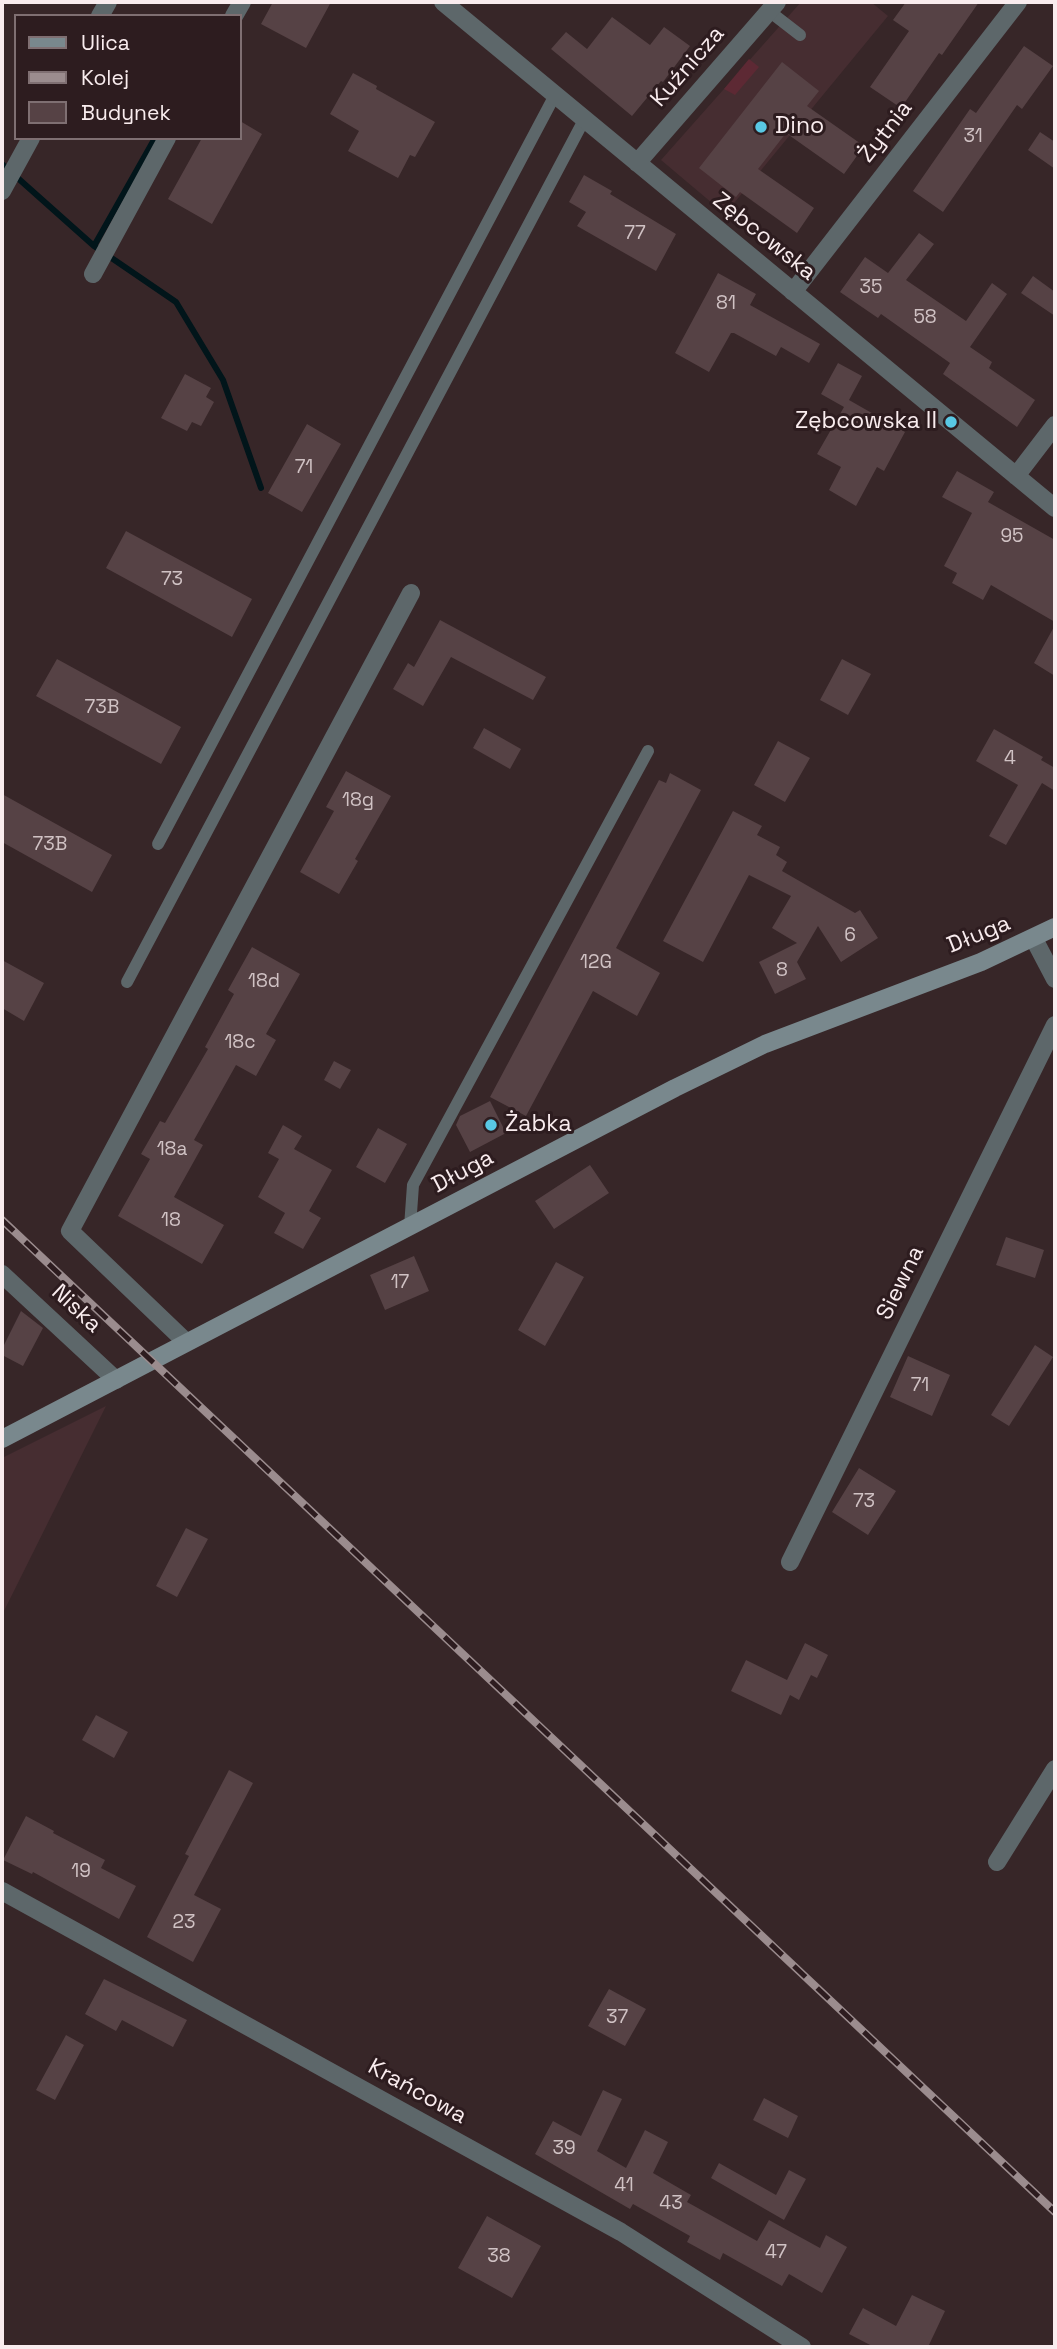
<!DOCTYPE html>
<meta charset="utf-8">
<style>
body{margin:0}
#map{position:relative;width:1057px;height:2349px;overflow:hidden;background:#372628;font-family:"Space Grotesk",sans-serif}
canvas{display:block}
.frame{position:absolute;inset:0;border:4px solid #f9ecee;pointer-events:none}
.legend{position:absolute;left:14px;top:14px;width:228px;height:126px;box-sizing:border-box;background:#2d1c1f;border:2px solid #7f6f72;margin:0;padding:9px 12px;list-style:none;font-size:21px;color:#f9ecee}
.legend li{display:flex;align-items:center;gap:14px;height:35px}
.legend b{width:35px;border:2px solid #7f6f72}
</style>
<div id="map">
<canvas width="1057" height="2349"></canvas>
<div class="frame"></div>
<ul class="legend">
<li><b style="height:9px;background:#79888d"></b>Ulica</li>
<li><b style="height:9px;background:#9b8c8e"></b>Kolej</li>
<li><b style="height:19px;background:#564245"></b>Budynek</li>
</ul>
</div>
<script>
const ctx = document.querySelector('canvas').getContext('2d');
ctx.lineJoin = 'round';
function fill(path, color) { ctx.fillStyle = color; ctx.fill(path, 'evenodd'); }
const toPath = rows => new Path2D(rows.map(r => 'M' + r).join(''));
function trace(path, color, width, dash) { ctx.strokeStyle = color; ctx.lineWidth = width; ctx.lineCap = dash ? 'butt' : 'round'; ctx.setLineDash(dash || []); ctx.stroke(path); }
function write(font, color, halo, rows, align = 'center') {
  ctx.font = font + ' "Space Grotesk",sans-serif'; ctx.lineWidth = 6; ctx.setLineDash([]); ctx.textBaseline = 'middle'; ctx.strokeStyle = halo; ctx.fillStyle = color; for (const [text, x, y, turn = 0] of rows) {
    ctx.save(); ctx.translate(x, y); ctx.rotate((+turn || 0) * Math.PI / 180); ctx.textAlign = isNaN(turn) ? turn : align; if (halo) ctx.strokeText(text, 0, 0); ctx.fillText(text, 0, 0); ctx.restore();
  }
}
fill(toPath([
 [801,2,871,2,888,16,725,214,661,160],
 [106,1406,2,1615,2,1458]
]), '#462d31');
fill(toPath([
 [749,59,759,67,735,95,724,89]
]), '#5d2934');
trace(toPath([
 [155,138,94,246,176,302,223,380,261,488],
 [2,164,94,246]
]), '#01151a', 6);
fill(toPath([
 [273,2,331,2,306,48,261,24],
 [906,2,979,2,942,55,939,53,901,108,870,87,909,31,893,20],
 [612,17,650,45,664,27,690,46,663,82,661,81,632,116,551,49,566,32,587,49],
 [1024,46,1053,66,1022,109,1017,105,943,212,913,191,970,109,976,113],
 [782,62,819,91,807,106,864,146,844,174,786,133,758,169,814,208,797,233,740,192,736,197,699,168],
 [353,73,377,86,376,89,435,122,415,157,410,155,398,178,348,151,359,131,330,114],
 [240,121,262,134,212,224,168,199,202,138,240,138],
 [1040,132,1055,142,1055,169,1028,150],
 [584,175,612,191,610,194,676,234,656,271,577,226,586,212,569,202],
 [919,233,934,244,906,280,966,321,992,283,1007,294,970,347,992,362,989,368,1035,400,1017,427,943,374,950,363,881,314,878,318,840,292,865,257,888,273],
 [718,273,756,294,750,305,820,344,809,363,781,347,776,356,734,333,731,333,709,372,675,353],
 [1033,276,1055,292,1055,316,1021,293],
 [838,363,862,376,849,400,905,432,884,471,877,467,856,506,829,490,841,467,817,454,844,407,821,394],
 [185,374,211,388,206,397,214,402,201,426,192,422,187,431,161,418],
 [307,424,341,444,302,512,268,493],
 [957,471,994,492,988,502,1055,540,1055,622,991,585,983,600,952,583,957,573,944,566,972,513,942,497],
 [126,531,252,599,232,637,106,568],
 [440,620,546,677,533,700,451,657,423,706,393,689,408,663,414,667],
 [1055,625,1055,676,1034,663],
 [57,659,181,727,161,764,36,696],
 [842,659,871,674,848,715,820,700],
 [484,728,521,749,510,769,473,748],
 [994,729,1043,757,1041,760,1055,768,1055,791,1042,783,1006,845,989,836,1018,785,976,761],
 [778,741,810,758,785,802,754,785],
 [346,771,391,796,355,859,358,861,339,894,300,872,334,811,326,807],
 [670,773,701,790,616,948,660,973,637,1016,593,991,526,1116,490,1097,659,780,666,783],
 [2,794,112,855,92,892,2,842],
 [733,811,762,826,757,835,780,847,776,855,787,862,782,871,855,913,860,910,878,938,841,962,818,926,797,962,806,979,775,994,759,962,797,943,772,928,791,896,749,875,703,962,663,941],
 [252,947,300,974,266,1034,276,1040,256,1076,236,1065,194,1140,203,1145,174,1197,224,1225,202,1264,118,1216,150,1159,141,1154,160,1121,165,1123,208,1049,205,1047,234,994,228,990],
 [2,960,44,983,24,1021,2,1008],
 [334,1061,351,1070,340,1089,324,1080],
 [490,1101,506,1133,470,1152,456,1125,460,1116],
 [283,1125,302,1136,294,1149,332,1170,309,1211,321,1218,303,1249,274,1233,285,1213,258,1197,279,1159,268,1153],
 [378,1128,407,1144,385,1183,356,1167],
 [590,1165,609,1193,554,1229,535,1201],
 [1006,1237,1044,1250,1035,1278,996,1265],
 [414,1256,429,1291,385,1310,370,1275],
 [556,1262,584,1277,545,1346,518,1330],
 [21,1311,43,1328,23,1366,2,1355,2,1349],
 [1035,1345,1053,1357,1009,1426,991,1415],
 [908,1356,950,1375,932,1416,890,1397],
 [859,1468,896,1491,868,1535,832,1512],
 [186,1528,208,1539,177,1597,156,1586],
 [805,1643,828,1655,817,1678,811,1675,799,1700,790,1695,781,1715,731,1691,746,1660,787,1680],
 [96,1715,128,1732,114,1758,82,1740],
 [229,1770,253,1783,194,1895,221,1909,193,1962,147,1937,189,1856,185,1854],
 [26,1816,54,1831,53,1833,105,1860,101,1868,136,1886,119,1919,33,1872,32,1874,3,1860],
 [104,1979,187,2020,173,2047,122,2020,116,2031,85,2014],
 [609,1989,646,2009,625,2046,588,2026],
 [66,2035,84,2045,55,2100,36,2090],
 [603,2090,622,2099,597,2151,626,2168,645,2130,668,2142,653,2173,691,2195,687,2202,757,2241,769,2220,820,2248,826,2235,847,2247,822,2293,789,2274,782,2286,723,2253,720,2260,687,2242,690,2236,633,2204,630,2209,535,2154,553,2121,581,2136],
 [764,2098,798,2116,788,2138,753,2120],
 [719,2163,776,2195,789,2170,806,2179,784,2220,711,2178],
 [487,2216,541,2246,512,2298,458,2268],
 [912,2295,945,2311,928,2347,874,2347,849,2334,863,2308,896,2326]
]), '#564245');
trace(toPath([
 [769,11,800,35],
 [158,844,555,95],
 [127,982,584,120],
 [410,1227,413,1185,648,751]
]), '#5d676a', 12);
trace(toPath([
 [443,2,1055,508],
 [100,16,108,2],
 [234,16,242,2],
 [637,163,777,2],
 [2,191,31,138],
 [93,274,167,138],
 [793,292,1018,2],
 [1016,476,1055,425],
 [1034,939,1055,979],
 [2,1274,116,1380],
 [186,1342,70,1231,411,593],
 [790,1562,1055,1025],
 [997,1862,1055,1769],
 [2,1891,621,2232,802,2347]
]), '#5d676a', 18);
trace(toPath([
 [2,1439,675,1088,765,1044,981,962,1055,927]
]), '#79888d', 18);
const rail = toPath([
 [2,1220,1055,2212]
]);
trace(rail, '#9b8c8e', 8);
trace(rail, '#2d1c1f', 5, [16]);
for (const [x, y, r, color] of [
 [761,127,7,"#59c8e4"],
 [951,422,7,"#59c8e4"],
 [491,1125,7,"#59c8e4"]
]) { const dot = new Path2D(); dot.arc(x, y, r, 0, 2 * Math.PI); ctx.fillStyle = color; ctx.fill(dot); trace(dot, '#2d1c1f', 2.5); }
write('19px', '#d0c2c4', null, [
 ["31",973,137],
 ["77",635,234],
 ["35",871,288],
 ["81",726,304],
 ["58",925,318],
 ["71",304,468],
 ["95",1012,537],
 ["73",172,580],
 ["73B",102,708],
 ["4",1010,759],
 ["18g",358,801],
 ["73B",50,845],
 ["6",850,936],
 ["12G",596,963],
 ["8",782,971],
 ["18d",264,982],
 ["18c",240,1043],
 ["18a",172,1150],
 ["18",171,1221],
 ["17",400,1283],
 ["71",920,1386],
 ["73",864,1502],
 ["19",81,1872],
 ["23",184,1923],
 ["37",617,2018],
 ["39",564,2149],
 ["41",624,2186],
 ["43",671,2204],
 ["47",776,2253],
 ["38",499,2257]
]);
write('23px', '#f9ecee', '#2d1c1f', [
 ["Kuźnicza",688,67,-49],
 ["Żytnia",886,132,-52],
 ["Zębcowska",764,237,39],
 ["Długa",979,935,-22],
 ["Długa",463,1172,-28],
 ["Siewna",901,1283,-64],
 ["Niska",76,1309,43],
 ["Krańcowa",417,2092,29]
]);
write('23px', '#f9ecee', '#2d1c1f', [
 ["Dino",775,127],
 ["Zębcowska II",937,422,"right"],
 ["Żabka",505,1125]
], 'left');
</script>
